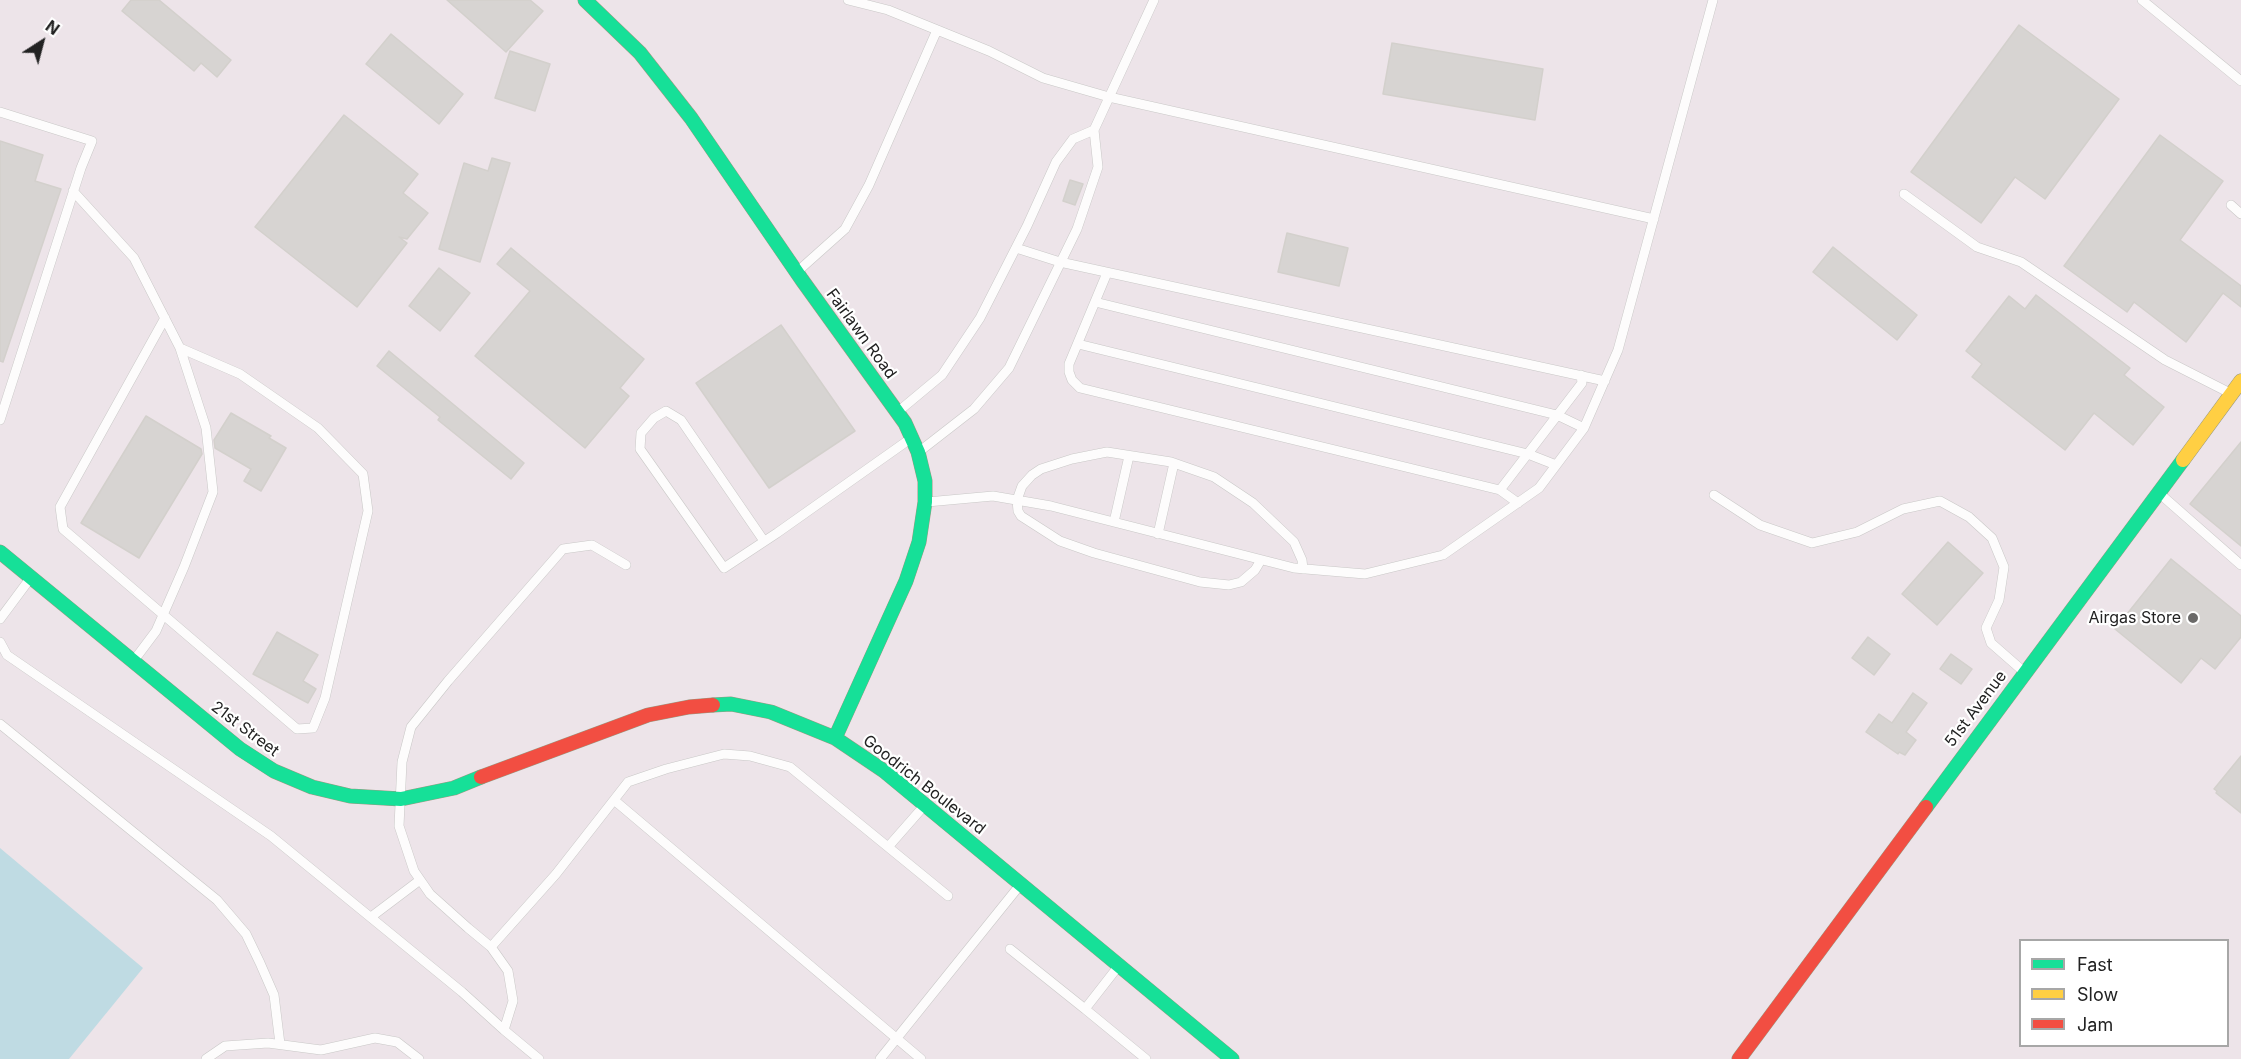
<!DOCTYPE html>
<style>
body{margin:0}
#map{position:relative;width:2241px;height:1059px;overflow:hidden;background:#f0eeeb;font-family:Inter,sans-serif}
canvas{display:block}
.legend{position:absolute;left:2019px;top:939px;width:210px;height:108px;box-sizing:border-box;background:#fff;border:2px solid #a7a7a7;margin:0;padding:8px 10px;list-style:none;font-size:18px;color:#222}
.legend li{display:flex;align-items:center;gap:12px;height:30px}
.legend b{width:30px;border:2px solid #a7a7a7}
.north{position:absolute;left:12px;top:12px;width:60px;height:60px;-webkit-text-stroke:4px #fff;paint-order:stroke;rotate:36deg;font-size:16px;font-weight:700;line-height:24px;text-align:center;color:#222}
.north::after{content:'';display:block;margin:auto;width:21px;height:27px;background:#222;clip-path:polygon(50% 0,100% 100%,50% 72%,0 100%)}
</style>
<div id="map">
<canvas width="2241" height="1059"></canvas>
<ul class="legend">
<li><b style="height:8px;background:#16e098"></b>Fast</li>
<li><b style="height:8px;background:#ffcf43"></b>Slow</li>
<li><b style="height:8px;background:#f24e42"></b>Jam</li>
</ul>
<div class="north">N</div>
</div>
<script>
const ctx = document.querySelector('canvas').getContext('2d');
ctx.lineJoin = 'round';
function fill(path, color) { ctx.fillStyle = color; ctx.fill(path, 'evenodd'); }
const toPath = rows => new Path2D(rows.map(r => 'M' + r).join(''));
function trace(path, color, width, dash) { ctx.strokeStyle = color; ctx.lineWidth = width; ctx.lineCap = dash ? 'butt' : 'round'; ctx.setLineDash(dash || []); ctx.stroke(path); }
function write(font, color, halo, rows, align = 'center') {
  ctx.font = font + ' Inter,sans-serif'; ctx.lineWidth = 4.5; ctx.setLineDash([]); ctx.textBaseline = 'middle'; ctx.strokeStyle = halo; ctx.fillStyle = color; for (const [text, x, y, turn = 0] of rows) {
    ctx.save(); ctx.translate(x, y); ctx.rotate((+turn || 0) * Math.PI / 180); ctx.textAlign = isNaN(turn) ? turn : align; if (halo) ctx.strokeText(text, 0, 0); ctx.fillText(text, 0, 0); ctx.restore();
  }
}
fill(toPath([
 [0,0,2241,0,2241,1059,0,1059],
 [2020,940,2228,940,2228,1046,2020,1046]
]), '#ede4e9');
fill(toPath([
 [0,848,143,968,69,1059,0,1059]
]), '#bfdbe3');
const building = toPath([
 [131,0,159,0,231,60,217,77,201,63,194,71,122,11,131,0],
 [447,0,530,0,543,11,506,52,447,0],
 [2019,25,2119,99,2045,199,2015,177,1981,223,1911,172,2019,25],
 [391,34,463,94,439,124,366,64,391,34],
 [1392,43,1543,69,1535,120,1383,94,1392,43],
 [510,51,550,64,535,111,495,98,510,51],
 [344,115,418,174,403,193,428,213,407,239,399,237,407,243,357,307,255,227,344,115],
 [2160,135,2223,181,2180,240,2241,286,2241,307,2223,293,2186,342,2134,302,2127,312,2064,266,2160,135],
 [0,141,43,155,35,181,61,189,3,362,0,361,0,141],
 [492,158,510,163,480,262,439,249,464,163,488,171,492,158],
 [1070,180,1083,184,1075,205,1063,201,1070,180],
 [1287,233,1348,248,1339,286,1278,272,1287,233],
 [1833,247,1917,315,1897,340,1813,272,1833,247],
 [511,248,644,359,620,388,629,396,585,448,475,356,530,291,497,264,511,248],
 [439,268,470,293,440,331,409,306,439,268],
 [2036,295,2130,368,2124,375,2164,407,2133,445,2094,413,2065,450,1972,377,1982,364,1966,351,2009,296,2025,309,2036,295],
 [781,325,855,431,769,488,696,383,781,325],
 [389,351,524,463,511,479,438,420,440,417,377,366,389,351],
 [231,413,271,436,269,438,286,448,261,491,244,481,251,469,215,448,214,440,231,413],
 [146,416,201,449,202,454,139,558,81,523,146,416],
 [2241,442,2241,546,2190,504,2241,442],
 [1948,542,1983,573,1937,625,1902,594,1948,542],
 [2171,559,2241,616,2241,637,2215,669,2201,658,2181,683,2115,629,2171,559],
 [277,632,318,655,303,681,316,689,308,703,253,674,277,632],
 [1868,637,1890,654,1874,675,1852,658,1868,637],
 [1951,654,1972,669,1961,684,1940,669,1951,654],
 [1913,693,1927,703,1906,732,1916,740,1905,755,1899,752,1898,754,1866,732,1879,714,1892,723,1913,693],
 [2241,756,2241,813,2216,793,2217,791,2214,789,2241,756]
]);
fill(building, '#d7d4d2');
trace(building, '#d3d0cc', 1.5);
const lane = toPath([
 [848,0,888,10,989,51,1043,78,1109,97,1654,219],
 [2142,0,2241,81],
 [0,112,92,141,81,168,0,420],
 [1094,130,1154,0],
 [73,191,134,258,180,348,206,428,213,492,184,567,156,631,135,659],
 [1904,194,1977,247,2021,262,2165,360,2228,392],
 [2231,205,2241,214],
 [1016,248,1060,262,1605,381],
 [798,271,845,229,869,185,937,30],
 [1107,273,1069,364,1069,372,1072,380,1080,388,1500,490,1582,383,1581,375],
 [1095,302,1557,415,1584,428],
 [165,318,60,507,63,529,297,729,313,728,325,698,368,511,363,474,318,428,240,374,180,348],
 [1078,344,1528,454,1556,465],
 [900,410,942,375,980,318,1027,226,1056,162,1073,139,1094,130,1098,167,1077,229,1009,368,974,409,920,451],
 [1500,490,1518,503],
 [2159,493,2241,565],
 [1714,495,1760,525,1812,543,1857,532,1903,509,1940,501,1969,517,1992,538,2004,567,1999,600,1986,628,1991,643,2023,671],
 [927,502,993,496,1051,506,1294,568,1365,574,1443,555,1539,488,1584,428,1618,350,1713,0],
 [1114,522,1129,456],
 [1158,534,1174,463],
 [764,541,681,420,666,411,654,418,641,433,640,449,724,568,777,533,910,439],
 [1261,560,1255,570,1241,582,1229,585,1200,582,1094,553,1060,541,1021,516,1018,511,1017,500,1022,486,1032,475,1041,469,1072,459,1107,452,1171,462,1214,477,1253,503,1294,542,1302,560,1303,569],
 [626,565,592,545,563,549,448,681,411,727,402,762,399,826,414,871,430,894,468,928,491,947,556,874,628,782,666,769,724,754,750,756,790,767,888,847,924,806],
 [0,619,29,580],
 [0,642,7,655,271,836,462,992,504,1030],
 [0,724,217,900,246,934,260,963,274,995,280,1044],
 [614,800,921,1059],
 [888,847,948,896],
 [371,917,420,880],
 [491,947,508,971,513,1001,504,1030,539,1059],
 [1010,949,1085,1009,1117,968],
 [1085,1009,1146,1059],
 [206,1059,225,1046,268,1043,321,1050,375,1038,397,1042,419,1059],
 [880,1059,1020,885]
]);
const fast = toPath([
 [585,0,640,53,691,118,802,280,905,423,918,452,925,481,925,502,919,542,906,581,835,738],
 [0,552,240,749,274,771,312,787,350,796,401,799,454,788,481,777],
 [713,705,731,704,771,712,835,738,884,771,1232,1059],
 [1926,807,2183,460]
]);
const slow = toPath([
 [2183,460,2241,381]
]);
const jam = toPath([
 [481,777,648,715,689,707,713,705],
 [1739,1059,1926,807]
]);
trace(lane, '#c9c8c7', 10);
trace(fast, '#999a82', 15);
trace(slow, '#999a82', 15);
trace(jam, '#999a82', 15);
trace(lane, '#fdfcfc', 9);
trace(fast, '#16e098', 14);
trace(slow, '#ffcf43', 14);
trace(jam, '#f24e42', 14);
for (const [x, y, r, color] of [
 [2193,618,6,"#6a6968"]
]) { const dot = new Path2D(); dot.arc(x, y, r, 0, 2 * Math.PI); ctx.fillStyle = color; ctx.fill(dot); trace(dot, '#fff', 2); }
write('16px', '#222', '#fff', [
 ["Fairlawn Road",861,334,54],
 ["51st Avenue",1976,709,-53],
 ["21st Street",245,729,37],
 ["Goodrich Boulevard",924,785,38]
]);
write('16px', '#222', '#fff', [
 ["Airgas Store",2181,618]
], 'right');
</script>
